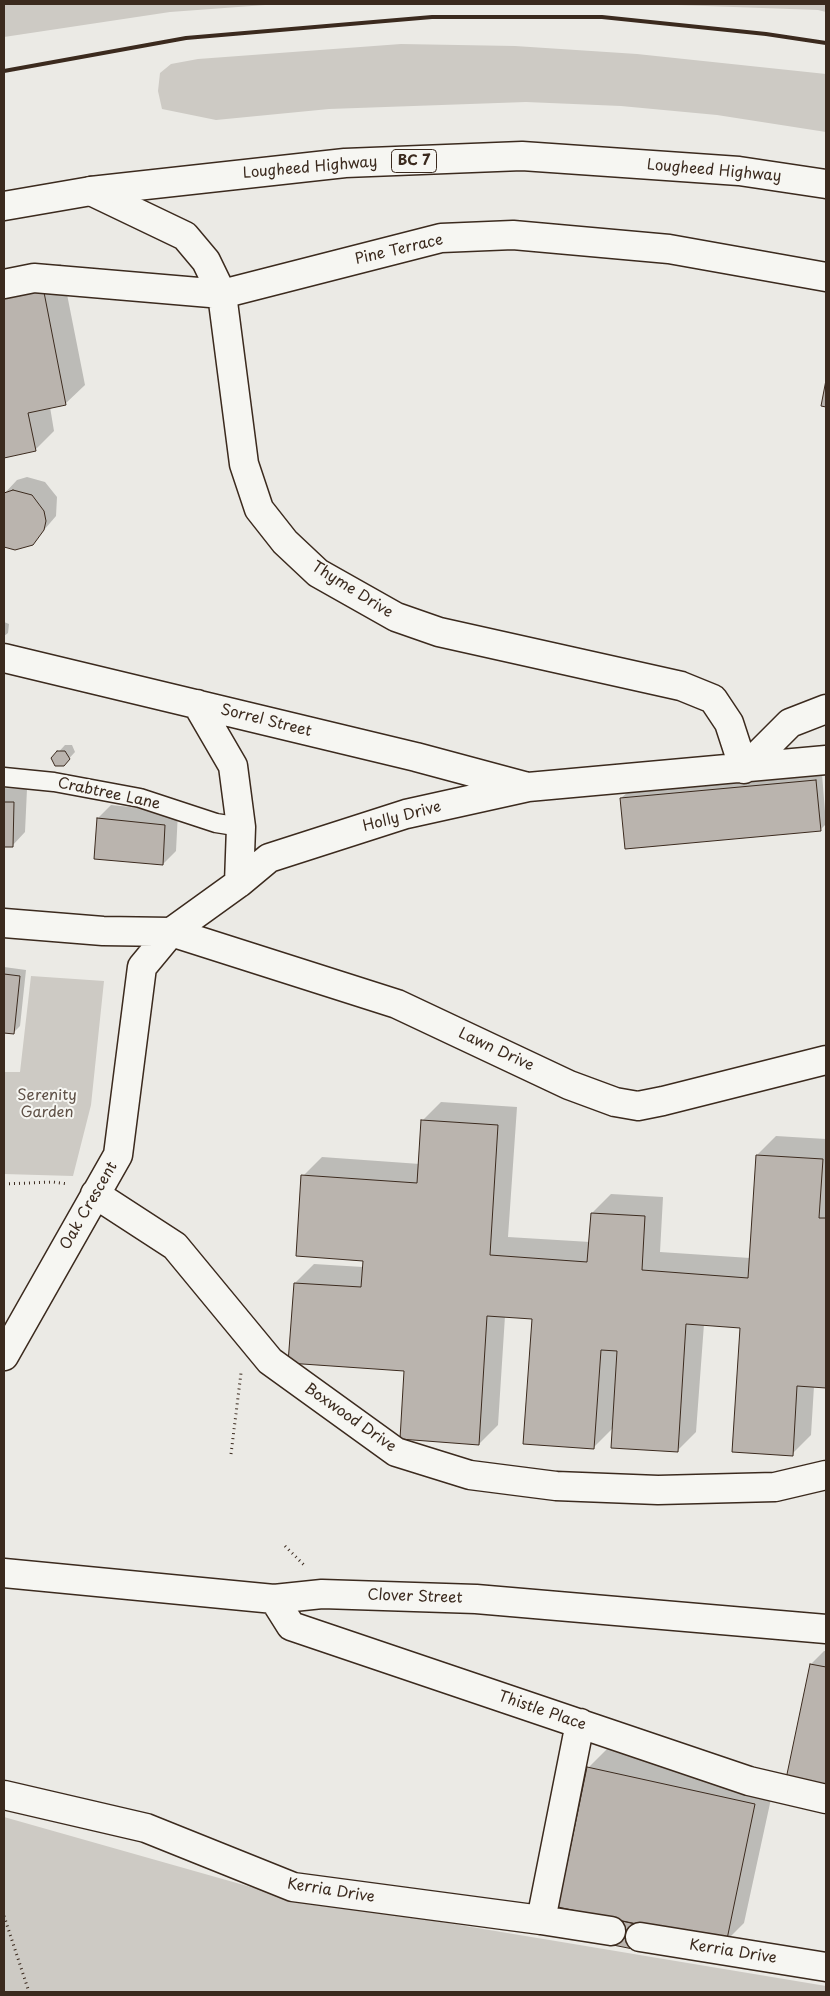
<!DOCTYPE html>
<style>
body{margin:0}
#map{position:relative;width:830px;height:1996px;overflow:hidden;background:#ebeae5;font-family:"Playpen Sans",sans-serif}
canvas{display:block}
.frame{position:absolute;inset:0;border:5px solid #3b2a1e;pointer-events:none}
</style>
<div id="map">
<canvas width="830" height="1996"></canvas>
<div class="frame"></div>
</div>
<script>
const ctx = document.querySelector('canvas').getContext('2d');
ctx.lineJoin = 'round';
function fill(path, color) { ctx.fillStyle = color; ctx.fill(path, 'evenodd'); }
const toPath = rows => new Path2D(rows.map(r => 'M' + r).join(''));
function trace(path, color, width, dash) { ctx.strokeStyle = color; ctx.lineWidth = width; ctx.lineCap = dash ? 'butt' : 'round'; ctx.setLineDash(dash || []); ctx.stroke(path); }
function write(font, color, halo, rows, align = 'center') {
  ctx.font = font + ' "Playpen Sans",sans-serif'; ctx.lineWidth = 4; ctx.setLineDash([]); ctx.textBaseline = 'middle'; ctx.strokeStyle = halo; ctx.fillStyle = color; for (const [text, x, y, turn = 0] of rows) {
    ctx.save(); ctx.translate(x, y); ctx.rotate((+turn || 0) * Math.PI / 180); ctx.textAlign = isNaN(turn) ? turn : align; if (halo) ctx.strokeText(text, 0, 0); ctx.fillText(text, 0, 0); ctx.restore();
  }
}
fill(toPath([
 [4,4,279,4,170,12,4,37],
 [649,4,826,4,826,12,818,10],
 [401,44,515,46,637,54,826,74,826,132,717,115,621,106,526,102,329,109,216,120,162,109,158,91,160,73,171,64,198,59],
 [31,976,104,981,91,1105,73,1176,4,1174,4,1072,20,1072],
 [4,1817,279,1895,826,1986,826,1992,4,1992]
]), '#cdcac4');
fill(toPath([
 [61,264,85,385,65,404,50,407,54,431,35,450,4,456,4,275],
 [27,477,45,482,57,497,56,516,32,544,6,547,4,494,17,480],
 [4,622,9,624,8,633,4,636],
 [65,745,72,745,75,752,63,765,53,758],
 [822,774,826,824,820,830,621,798,628,792],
 [4,788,27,789,25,832,12,846,4,845],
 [111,805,178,812,176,851,163,864,98,818],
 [4,967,26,970,20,1026,13,1033,4,1032],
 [441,1102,517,1107,508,1237,590,1242,592,1213,611,1194,663,1197,660,1252,750,1258,757,1155,776,1136,826,1139,826,1387,814,1386,811,1435,792,1454,742,1326,704,1324,696,1432,677,1451,613,1428,593,1448,533,1318,505,1316,498,1425,479,1444,405,1370,295,1283,314,1264,363,1267,364,1260,303,1176,322,1157,420,1164,422,1121],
 [824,1651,826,1651,826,1787,787,1779,811,1664],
 [607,1749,774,1785,744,1923,725,1942,588,1768]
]), '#0003');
const building = toPath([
 [42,282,66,405,28,413,36,451,4,458,4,290,42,282],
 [826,380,826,407,821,406,826,380],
 [13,490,32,495,44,511,46,521,44,530,33,545,15,550,4,547,4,493,13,490],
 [57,751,65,751,70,759,64,766,55,766,51,758,57,751],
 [816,780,821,831,625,849,620,798,816,780],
 [4,802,14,802,13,847,4,847,4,802],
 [97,818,165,825,163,865,94,859,97,818],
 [4,974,20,976,14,1034,4,1033,4,974],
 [421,1120,498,1125,490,1255,587,1262,591,1213,645,1216,642,1270,748,1278,756,1155,823,1159,819,1218,826,1218,826,1388,797,1386,793,1456,732,1452,740,1328,686,1324,678,1452,611,1448,617,1351,601,1350,594,1449,523,1444,532,1319,487,1316,479,1445,400,1439,404,1371,288,1363,294,1283,361,1287,363,1261,296,1256,301,1175,417,1183,421,1120],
 [810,1664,826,1667,826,1788,786,1779,810,1664],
 [587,1767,755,1804,726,1944,558,1907,587,1767],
 [613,1919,642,1925,638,1950,608,1944,613,1919]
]);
fill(building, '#bab4ae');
trace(building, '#3b2a1e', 1);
const lane = toPath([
 [4,777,54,782,140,798,216,823,241,827]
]);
const street = toPath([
 [91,191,185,236,206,261,222,294,244,464,259,509,285,542,318,573,396,617,439,632,681,686,713,699,729,723,744,769,790,723,826,709],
 [4,284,34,278,222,294,441,238,513,235,669,249,826,277],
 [4,658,416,757,524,786],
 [197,704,233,766,241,827,239,883],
 [4,923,103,931,171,932,239,883,269,858,406,814,528,787,826,760],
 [95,1194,175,1246,270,1361,396,1452,470,1475,556,1486,658,1490,775,1487,826,1475],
 [4,1356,118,1155,142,967,171,932,397,1004,569,1085,615,1102,638,1106,663,1101,826,1060],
 [4,1573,274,1599,322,1594,476,1599,826,1629],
 [274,1599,291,1626,749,1781,826,1799],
 [4,1795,146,1828,293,1887,541,1920,611,1931],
 [541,1920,580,1723],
 [640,1937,826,1967]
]);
const primary = toPath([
 [4,206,91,191,345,163,522,156,739,171,826,184]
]);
trace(lane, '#3b2a1e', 21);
trace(street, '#3b2a1e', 31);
trace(primary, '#3b2a1e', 31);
trace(toPath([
 [4,1184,53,1182,68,1184],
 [231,1454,241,1373],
 [285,1546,305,1566],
 [4,1916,29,1992]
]), '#3b2a1e', 3, [1, 4]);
trace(lane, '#f6f6f2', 18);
trace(street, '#f6f6f2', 28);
trace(primary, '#f6f6f2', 28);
trace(toPath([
 [4,71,186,38,432,17,602,17,766,34,826,43]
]), '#3b2a1e', 4);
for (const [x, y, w] of [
 [414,161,45]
]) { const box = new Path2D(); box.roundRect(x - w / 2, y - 11.5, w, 23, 4); ctx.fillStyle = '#f6f6f2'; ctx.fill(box); trace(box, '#3b2a1e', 1); }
write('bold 14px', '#3b2a1e', null, [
 ["BC 7",414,161]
]);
write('15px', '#3b2a1e', '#f6f6f2', [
 ["Lougheed Highway",310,168,-5],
 ["Lougheed Highway",714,171,5],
 ["Pine Terrace",399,250,-13],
 ["Thyme Drive",352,590,32],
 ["Sorrel Street",266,721,14],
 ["Crabtree Lane",109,794,12],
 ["Holly Drive",402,817,-15],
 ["Lawn Drive",496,1050,25],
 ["Oak Crescent",89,1206,-60],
 ["Boxwood Drive",350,1418,35],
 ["Clover Street",415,1597,2],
 ["Thistle Place",542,1711,19],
 ["Kerria Drive",331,1891,9],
 ["Kerria Drive",733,1952,9]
]);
write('15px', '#605248', '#f6f6f2', [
 ["Serenity",47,1096],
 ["Garden",47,1113]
]);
</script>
